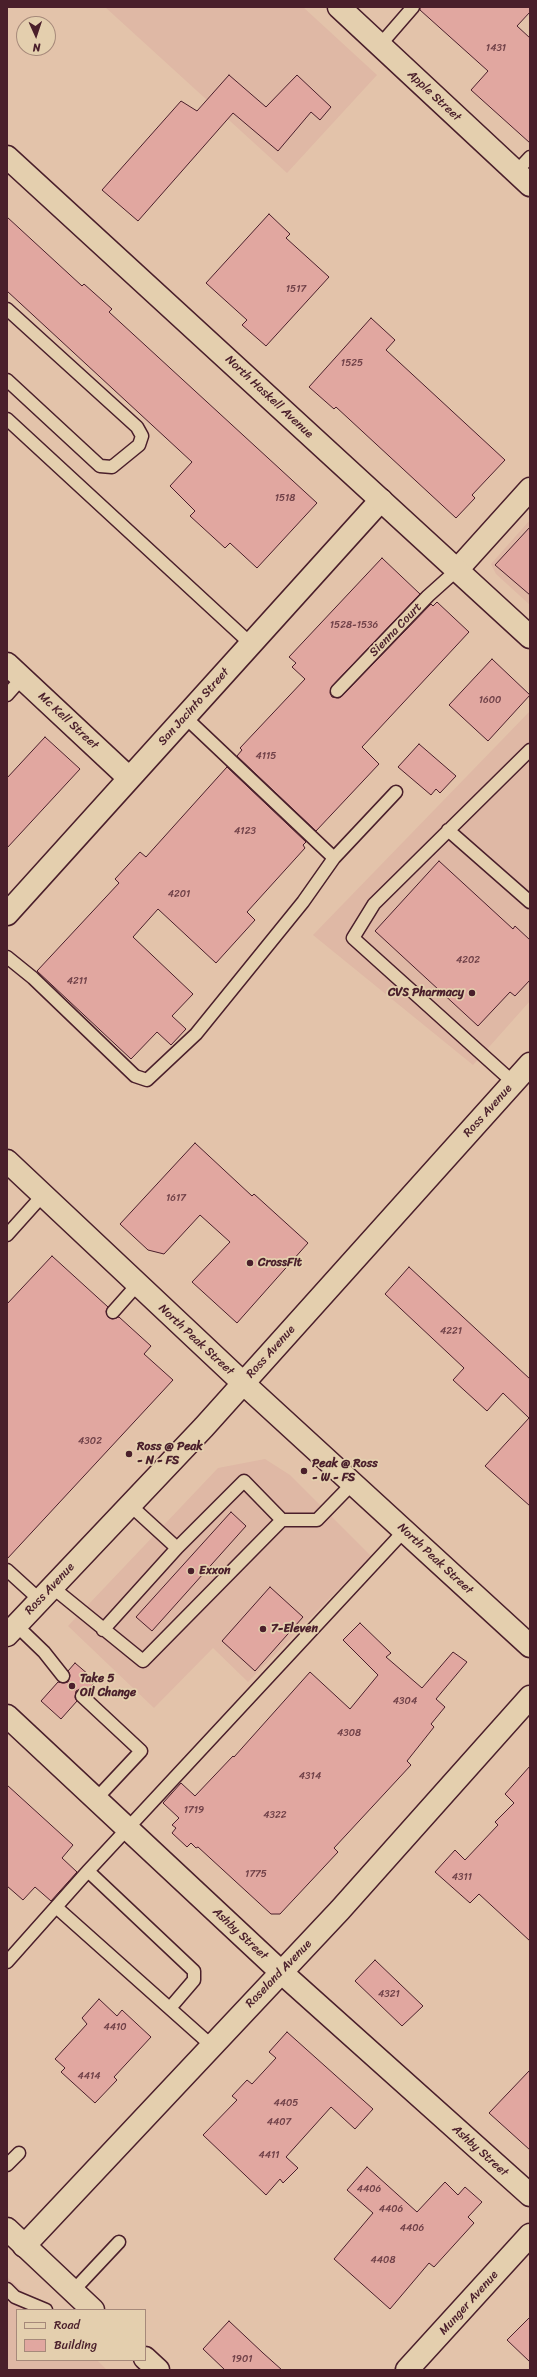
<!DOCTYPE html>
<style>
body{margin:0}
#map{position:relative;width:537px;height:2377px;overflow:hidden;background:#e3c3aa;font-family:Sriracha,sans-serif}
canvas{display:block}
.frame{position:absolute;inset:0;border:8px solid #4a1f2b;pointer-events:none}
.legend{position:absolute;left:16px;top:2309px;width:130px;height:52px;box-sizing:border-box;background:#e4cfae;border:1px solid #a6897a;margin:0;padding:5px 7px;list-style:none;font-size:12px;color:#4a1f2b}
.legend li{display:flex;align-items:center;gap:8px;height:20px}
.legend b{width:20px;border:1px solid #a6897a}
.north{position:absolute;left:16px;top:16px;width:40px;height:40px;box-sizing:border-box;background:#e4cfae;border:1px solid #a6897a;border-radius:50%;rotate:177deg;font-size:11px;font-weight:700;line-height:16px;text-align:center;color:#4a1f2b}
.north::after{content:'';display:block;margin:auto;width:14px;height:18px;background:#4a1f2b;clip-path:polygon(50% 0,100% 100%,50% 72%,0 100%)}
</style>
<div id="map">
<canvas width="537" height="2377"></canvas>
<div class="frame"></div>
<ul class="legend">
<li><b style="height:5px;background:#e4cfae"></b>Road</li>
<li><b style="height:11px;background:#e1a7a0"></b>Building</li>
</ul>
<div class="north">N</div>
</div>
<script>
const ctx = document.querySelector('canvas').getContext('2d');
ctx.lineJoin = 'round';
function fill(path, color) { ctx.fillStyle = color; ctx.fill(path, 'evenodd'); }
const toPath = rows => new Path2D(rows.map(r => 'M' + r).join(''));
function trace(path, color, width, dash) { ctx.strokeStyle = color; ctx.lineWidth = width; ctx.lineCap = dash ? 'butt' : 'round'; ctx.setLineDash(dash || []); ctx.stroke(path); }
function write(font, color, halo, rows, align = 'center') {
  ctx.font = font + ' Sriracha,sans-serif'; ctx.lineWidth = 3.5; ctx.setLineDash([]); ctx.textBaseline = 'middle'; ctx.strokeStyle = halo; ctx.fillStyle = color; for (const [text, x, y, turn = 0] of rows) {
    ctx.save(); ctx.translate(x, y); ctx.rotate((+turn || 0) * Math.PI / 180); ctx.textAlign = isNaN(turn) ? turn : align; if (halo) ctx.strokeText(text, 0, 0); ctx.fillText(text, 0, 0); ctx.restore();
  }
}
fill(toPath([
 [105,7,303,7,377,75,287,173],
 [530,520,530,605,496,574,491,564],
 [530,711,530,1001,473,1065,313,935],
 [265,1459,290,1475,371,1556,248,1682,213,1648,154,1708,68,1626,218,1468],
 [7,2277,43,2310,17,2310,17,2360,97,2360,107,2370,7,2370]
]), '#dfb8a5');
const building = toPath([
 [420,7,530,7,530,12,517,26,530,38,530,143,471,90,488,71,420,10,420,7],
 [229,75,266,107,297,75,331,107,320,120,311,112,278,151,233,113,138,221,102,190,181,101,197,111,229,75],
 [269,214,290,234,286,238,329,277,266,346,242,325,247,320,206,283,269,214],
 [7,217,82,286,84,284,112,309,109,312,317,503,257,568,230,543,225,548,190,516,195,511,170,486,192,462,7,291,7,217],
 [371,318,395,340,386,350,505,460,472,495,475,498,456,518,336,407,334,409,309,387,371,318],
 [530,527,530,595,495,565,530,527],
 [382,558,420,594,332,686,330,693,332,697,339,698,342,696,431,604,433,606,437,602,469,632,362,747,379,764,316,831,237,756,242,750,240,748,305,679,292,667,296,663,289,657,382,558],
 [492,659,530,695,488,741,449,705,492,659],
 [45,737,80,769,7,848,7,778,45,737],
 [419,744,456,776,440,793,436,789,431,795,398,767,419,744],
 [227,767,306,842,303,845,305,848,247,912,255,920,216,963,158,909,133,937,193,994,172,1016,186,1029,171,1045,157,1032,131,1059,37,971,119,883,115,879,140,852,146,857,227,767],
 [439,861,513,929,515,926,530,940,530,980,515,996,510,992,478,1026,375,931,439,861],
 [195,1143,252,1196,254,1194,308,1243,237,1323,192,1282,230,1242,200,1215,164,1254,148,1250,120,1224,195,1143],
 [52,1256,108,1307,106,1311,108,1317,112,1319,119,1317,151,1346,144,1354,173,1380,7,1559,7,1304,52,1256],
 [409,1267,530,1379,530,1506,485,1466,529,1418,503,1393,487,1411,453,1380,464,1368,385,1294,409,1267],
 [231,1512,246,1526,152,1631,136,1617,231,1512],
 [270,1587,303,1617,255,1671,222,1641,270,1587],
 [360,1623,391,1653,386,1657,422,1688,453,1652,467,1662,436,1699,445,1707,431,1724,434,1727,407,1761,411,1765,334,1848,338,1852,280,1914,271,1914,198,1847,196,1848,191,1843,187,1847,172,1833,176,1828,172,1825,179,1818,163,1803,181,1783,195,1796,233,1756,234,1757,310,1672,350,1709,378,1675,343,1640,360,1623],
 [75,1663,96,1681,87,1690,80,1689,76,1691,75,1698,77,1701,61,1719,41,1701,58,1682,64,1683,68,1682,70,1675,68,1671,75,1663],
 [530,1766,530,1941,479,1894,470,1903,435,1872,455,1850,465,1860,498,1825,495,1822,514,1803,505,1794,530,1766],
 [7,1785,73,1845,62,1858,77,1872,51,1901,35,1887,23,1900,7,1886,7,1785],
 [375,1960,423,2006,402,2026,355,1981,375,1960],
 [99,1999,117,2016,122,2010,151,2037,114,2077,117,2080,95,2103,61,2072,65,2068,55,2059,87,2024,82,2018,99,1999],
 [287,2032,373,2109,355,2129,331,2107,286,2157,298,2168,283,2183,280,2179,266,2195,203,2135,237,2100,232,2096,247,2080,252,2084,276,2058,269,2052,287,2032],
 [530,2070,530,2150,489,2113,530,2070],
 [367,2167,417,2212,445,2182,458,2195,465,2187,482,2202,468,2217,474,2223,434,2267,429,2263,390,2309,334,2259,373,2213,347,2190,367,2167],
 [530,2317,530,2362,507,2340,530,2317],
 [229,2321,263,2353,282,2370,225,2370,203,2349,229,2321]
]);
fill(building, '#e1a7a0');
trace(building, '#4a1f2b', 1);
const service = toPath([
 [380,45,413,7],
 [516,172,530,157],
 [7,309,137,427,142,436,139,445,112,467,100,466,7,380],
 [7,419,251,644],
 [337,691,428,596,457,570],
 [7,695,22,678],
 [185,717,334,858,396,792],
 [448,830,530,902],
 [7,957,33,978,135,1076,147,1080,196,1034,303,902,334,858],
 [514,1083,353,938,374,904,530,750],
 [7,1235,42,1196],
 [113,1312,137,1285],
 [130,1505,177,1548],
 [7,1570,40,1600],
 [52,1587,143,1661,282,1520,317,1520,353,1483],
 [16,1625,44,1652,63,1676],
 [103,1630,177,1548,244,1481,282,1520],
 [82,1696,141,1751,96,1799],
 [88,1871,194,1971,194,1980,170,2008],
 [56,1907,212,2046],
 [7,1962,88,1871,405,1530],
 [7,2165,19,2153],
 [7,2289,15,2297,46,2310],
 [73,2291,119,2242]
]);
const minor = toPath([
 [339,7,530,185],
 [457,570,530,489],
 [7,664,129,778],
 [7,914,381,500],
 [7,1716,281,1972,530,2195],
 [24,2246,340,1910,530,1697],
 [407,2370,530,2235]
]);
const tertiary = toPath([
 [7,2229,93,2310],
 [145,2358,158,2370]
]);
const secondary = toPath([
 [7,157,530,637],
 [7,1161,243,1383,530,1646],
 [7,1635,204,1427,530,1064]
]);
trace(service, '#4a1f2b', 15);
trace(minor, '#4a1f2b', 25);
trace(tertiary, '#4a1f2b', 25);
trace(secondary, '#4a1f2b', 25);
trace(service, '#e4cfae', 12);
trace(minor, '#e4cfae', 22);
trace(tertiary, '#e4cfae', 22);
trace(secondary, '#e4cfae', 22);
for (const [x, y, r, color] of [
 [472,993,4,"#4a1f2b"],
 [250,1263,4,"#4a1f2b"],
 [129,1454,4,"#4a1f2b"],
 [304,1471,4,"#4a1f2b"],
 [191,1571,4,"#4a1f2b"],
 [263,1629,4,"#4a1f2b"],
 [72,1686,4,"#4a1f2b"]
]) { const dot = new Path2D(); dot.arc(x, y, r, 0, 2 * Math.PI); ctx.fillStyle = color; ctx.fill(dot); trace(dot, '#e4cfae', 1.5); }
write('10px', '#704148', null, [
 ["1431",496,48],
 ["1517",296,289],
 ["1525",352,363],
 ["1518",285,498],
 ["1528-1536",354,625],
 ["1600",490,700],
 ["4115",266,756],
 ["4123",245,831],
 ["4201",179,894],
 ["4202",468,960],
 ["4211",77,981],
 ["1617",176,1198],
 ["4221",451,1331],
 ["4302",90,1441],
 ["4304",405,1701],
 ["4308",349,1733],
 ["4314",310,1776],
 ["1719",194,1810],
 ["4322",275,1815],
 ["1775",256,1874],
 ["4311",462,1877],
 ["4321",389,1994],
 ["4410",115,2027],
 ["4414",89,2076],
 ["4405",286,2103],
 ["4407",279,2122],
 ["4411",269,2155],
 ["4406",369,2189],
 ["4406",391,2209],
 ["4406",412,2228],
 ["4408",383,2260],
 ["1901",242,2359]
]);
write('12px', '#4a1f2b', '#e4cfae', [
 ["Apple Street",434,96,43],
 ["North Haskell Avenue",269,397,43],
 ["Sienna Court",396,630,-46],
 ["San Jacinto Street",194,707,-48],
 ["Mc Kell Street",68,721,43],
 ["Ross Avenue",488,1111,-48],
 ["North Peak Street",196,1340,43],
 ["Ross Avenue",271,1352,-48],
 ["North Peak Street",435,1559,43],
 ["Ross Avenue",50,1589,-47],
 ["Ashby Street",240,1934,43],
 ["Roseland Avenue",279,1974,-46],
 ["Ashby Street",480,2151,42],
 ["Munger Avenue",469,2303,-48]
]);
write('bold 12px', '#4a1f2b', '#e4cfae', [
 ["CVS Pharmacy",464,993,"right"],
 ["CrossFit",258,1263],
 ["Ross @ Peak",137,1447],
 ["- N - FS",137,1461],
 ["Peak @ Ross",312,1464],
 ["- W - FS",312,1478],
 ["Exxon",199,1571],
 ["7-Eleven",271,1629],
 ["Take 5",80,1679],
 ["Oil Change",80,1693]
], 'left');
</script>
